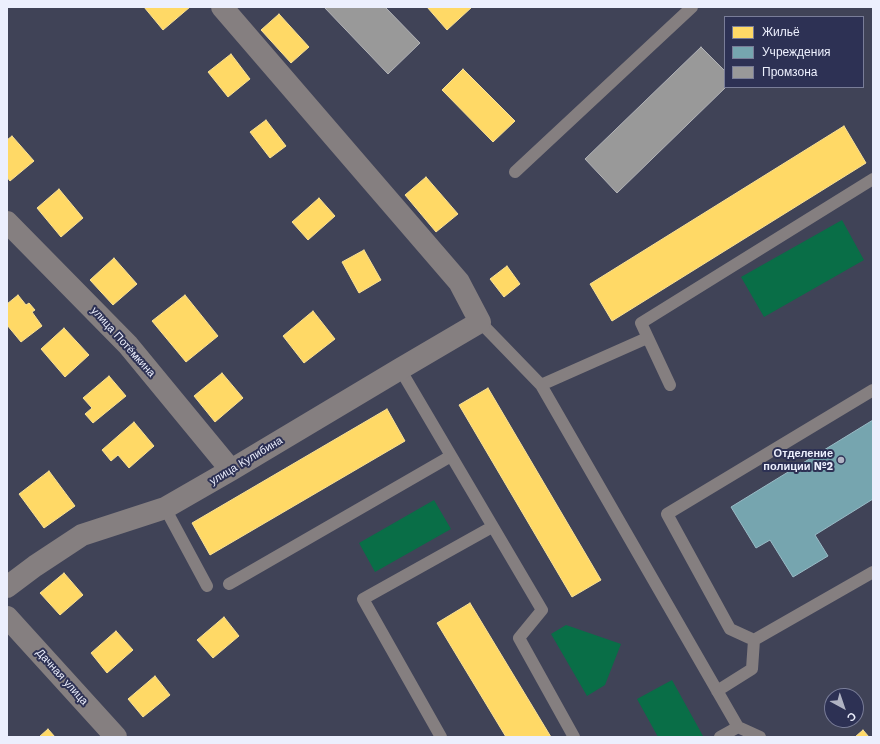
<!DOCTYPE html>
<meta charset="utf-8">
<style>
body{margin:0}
#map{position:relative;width:880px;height:744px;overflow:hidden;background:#404357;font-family:"Work Sans",sans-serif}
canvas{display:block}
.frame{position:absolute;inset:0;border:8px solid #eceffd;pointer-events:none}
.legend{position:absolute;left:724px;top:16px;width:140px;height:72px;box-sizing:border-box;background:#2d3154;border:1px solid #797d98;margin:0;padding:5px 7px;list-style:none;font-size:12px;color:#eceffd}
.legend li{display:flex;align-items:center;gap:8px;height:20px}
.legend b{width:20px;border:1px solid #797d98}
.north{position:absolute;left:824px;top:688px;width:40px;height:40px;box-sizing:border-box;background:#2d3154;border:1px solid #797d98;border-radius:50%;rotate:140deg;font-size:11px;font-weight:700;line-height:16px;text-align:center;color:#eceffd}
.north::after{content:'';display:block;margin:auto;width:14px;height:18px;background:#b0b3c3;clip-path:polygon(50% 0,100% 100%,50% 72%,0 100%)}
</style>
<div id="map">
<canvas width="880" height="744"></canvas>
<div class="frame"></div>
<ul class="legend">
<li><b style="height:11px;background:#ffd966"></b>Жильё</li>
<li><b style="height:11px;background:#76a5af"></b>Учреждения</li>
<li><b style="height:11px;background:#999"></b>Промзона</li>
</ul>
<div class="north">С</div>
</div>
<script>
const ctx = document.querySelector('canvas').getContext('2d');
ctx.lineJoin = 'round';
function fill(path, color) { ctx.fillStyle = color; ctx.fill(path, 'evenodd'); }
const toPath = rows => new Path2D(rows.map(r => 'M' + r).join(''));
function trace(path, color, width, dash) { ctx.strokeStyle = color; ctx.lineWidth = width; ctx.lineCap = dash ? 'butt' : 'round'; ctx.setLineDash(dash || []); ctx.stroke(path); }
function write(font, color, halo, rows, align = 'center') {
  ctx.font = font + ' "Work Sans",sans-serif'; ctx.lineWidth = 4; ctx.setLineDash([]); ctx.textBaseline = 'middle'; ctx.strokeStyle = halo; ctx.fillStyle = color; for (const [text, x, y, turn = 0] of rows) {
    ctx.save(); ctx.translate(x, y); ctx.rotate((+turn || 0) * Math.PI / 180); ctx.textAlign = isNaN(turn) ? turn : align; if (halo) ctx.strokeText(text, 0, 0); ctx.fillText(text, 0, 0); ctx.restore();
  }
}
fill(toPath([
 [842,220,864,260,764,317,741,277],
 [434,500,451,529,375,572,359,543],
 [566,625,621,644,605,685,587,696,551,634],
 [672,680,703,736,701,737,658,737,637,699]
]), '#096e47');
const homes = toPath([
 [144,7,190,7,163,30,144,7],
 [427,7,472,7,447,30,427,7],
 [279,14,309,47,291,63,261,30,279,14],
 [231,54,250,79,228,97,208,72,231,54],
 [463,69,515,121,493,142,442,90,463,69],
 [266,120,286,146,270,158,250,132,266,120],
 [844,126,866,163,612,321,590,284,844,126],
 [12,136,34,161,10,181,7,177,7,140,12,136],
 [426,177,458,214,436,232,405,195,426,177],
 [59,189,83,218,61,237,37,208,59,189],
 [319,198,335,216,308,240,292,222,319,198],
 [364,250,381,280,359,293,342,262,364,250],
 [114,258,137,284,113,305,90,280,114,258],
 [507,266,520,284,504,297,490,279,507,266],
 [18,295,26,305,29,303,35,310,32,312,42,326,21,342,7,325,7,304,18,295],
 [185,295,218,336,186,362,152,321,185,295],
 [313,311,335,339,304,363,283,336,313,311],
 [64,328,89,355,65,377,41,349,64,328],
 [222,373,243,398,215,422,194,396,222,373],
 [109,376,126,396,93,423,85,414,92,408,83,398,109,376],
 [488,388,601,580,572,597,459,405,488,388],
 [387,409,405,441,210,555,192,523,387,409],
 [134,422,154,446,129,468,118,455,111,461,102,450,134,422],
 [49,471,75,506,44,528,19,494,49,471],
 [64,573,83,595,60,615,40,593,64,573],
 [470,603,551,737,506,737,437,623,470,603],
 [224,617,239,636,213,658,197,640,224,617],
 [116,631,133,650,107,673,91,653,116,631],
 [155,676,170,695,143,717,128,699,155,676],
 [48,729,55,737,39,737,48,729],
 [863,730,869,737,855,737,863,730]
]);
fill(homes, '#ffd966');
trace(homes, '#f9e093', 1);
const public = toPath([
 [873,420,873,499,815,535,828,556,793,577,770,540,756,548,731,507,873,420]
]);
fill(public, '#76a5af');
trace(public, '#99bbc6', 1);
const industry = toPath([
 [324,7,385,7,420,43,388,74,324,7],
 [701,47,725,71,726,87,617,193,585,159,701,47]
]);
fill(industry, '#999');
trace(industry, '#b2b3b7', 1);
trace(toPath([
 [515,172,692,7],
 [480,322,541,385,738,727,760,737],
 [400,369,542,610,519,638,574,737],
 [541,385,647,338],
 [670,385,641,323,873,179],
 [165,508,207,586],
 [229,584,451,456],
 [754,640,730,629,667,514,873,390],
 [717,691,752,669,754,640,873,572],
 [441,737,363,599,492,527],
 [720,737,738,727]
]), '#857f80', 12);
trace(toPath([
 [7,222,128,345,231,470],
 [7,587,35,566,82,535,165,508,231,470,400,369,480,322,459,282,222,7],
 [7,617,116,737]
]), '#857f80', 22);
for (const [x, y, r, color] of [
 [841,460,4,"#b0b3c3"]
]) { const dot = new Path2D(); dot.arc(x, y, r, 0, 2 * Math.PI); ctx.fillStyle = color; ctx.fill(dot); trace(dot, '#2d3154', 1.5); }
write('11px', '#eceffd', '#2d3154', [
 ["улица Потёмкина",123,342,48],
 ["улица Кулибина",246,461,-31],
 ["Дачная улица",62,677,48]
]);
write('bold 11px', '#eceffd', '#2d3154', [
 ["Отделение",833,454],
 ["полиции №2",833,467]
], 'right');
</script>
